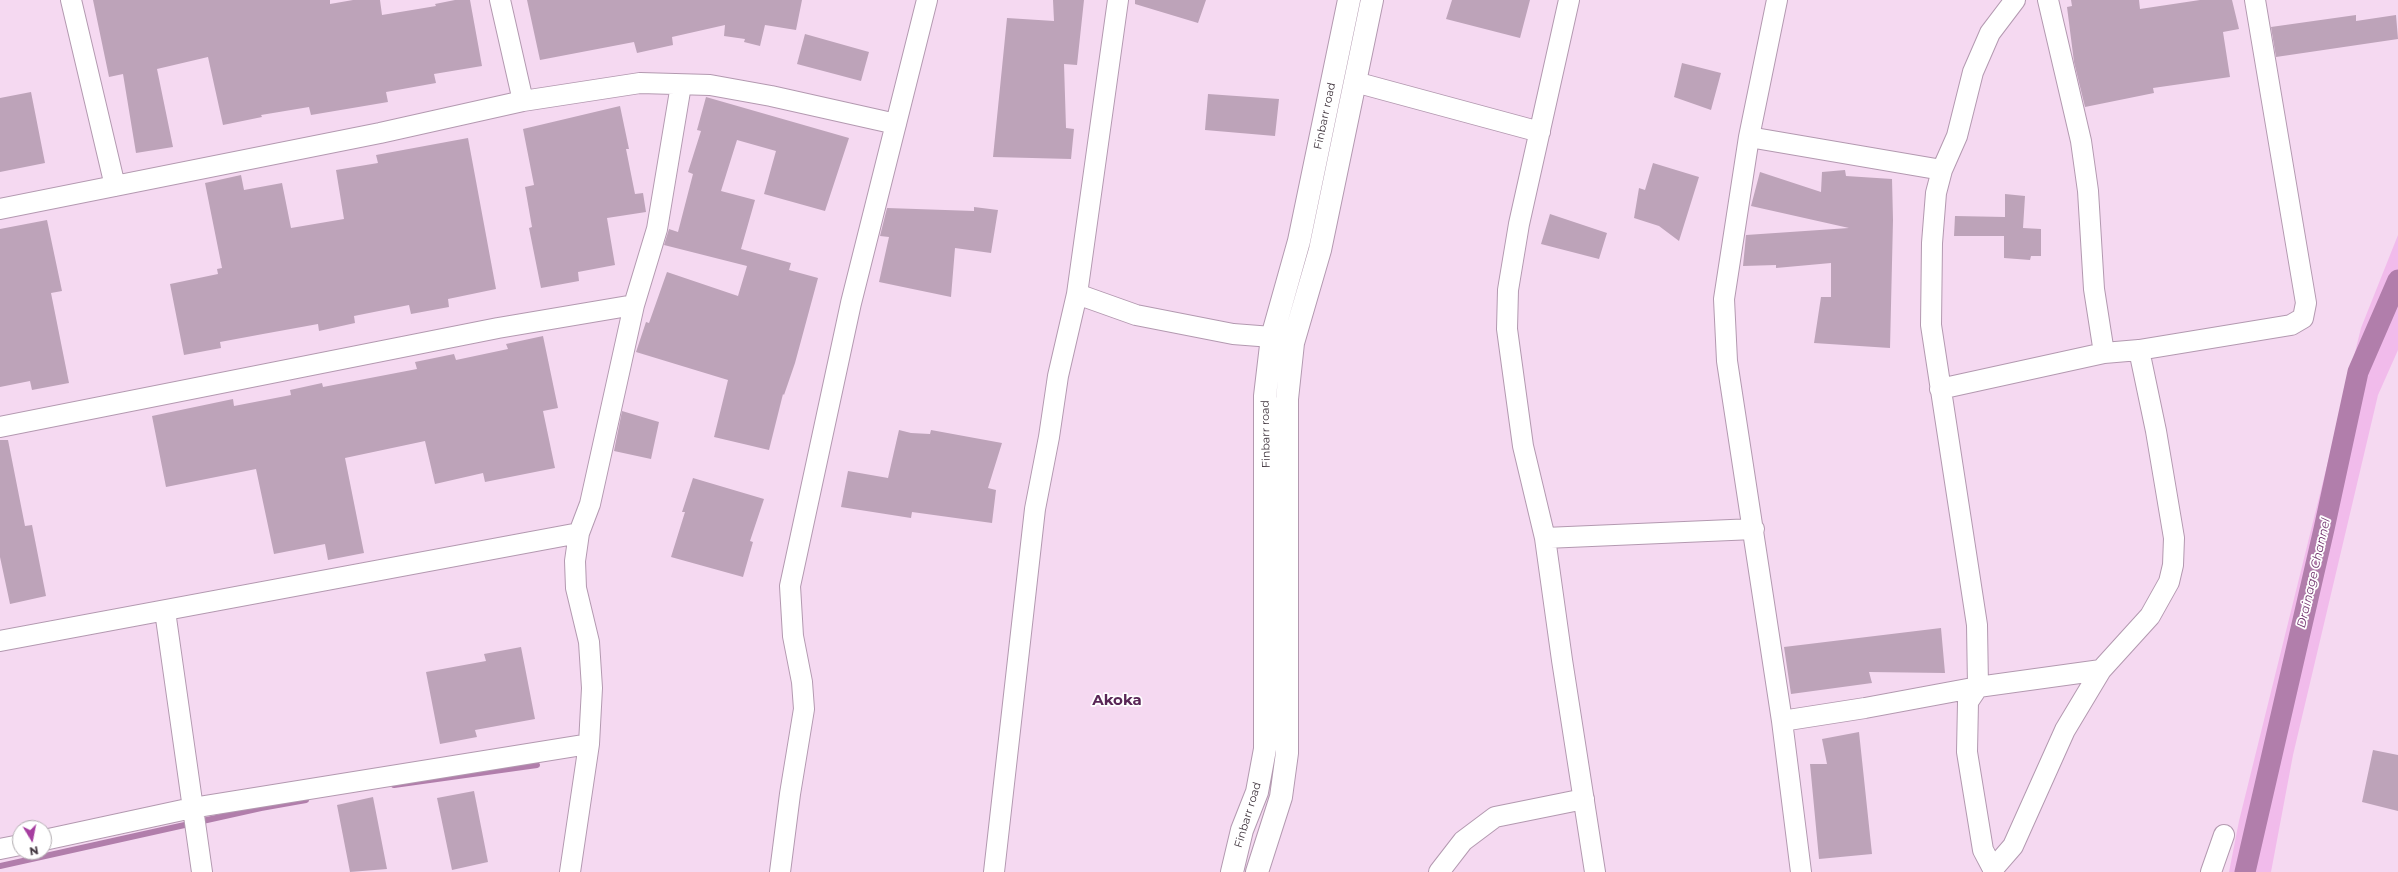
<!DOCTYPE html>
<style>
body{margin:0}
#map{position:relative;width:2398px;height:872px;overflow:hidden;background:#f5d9f1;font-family:Montserrat,sans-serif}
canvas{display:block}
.north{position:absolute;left:12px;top:820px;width:40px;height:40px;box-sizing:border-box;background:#fff;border:1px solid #b3aeb2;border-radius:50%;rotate:170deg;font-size:11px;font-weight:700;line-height:16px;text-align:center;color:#40353e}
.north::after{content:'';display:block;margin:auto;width:14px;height:18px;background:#a63ea0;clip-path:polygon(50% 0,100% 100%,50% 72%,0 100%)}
</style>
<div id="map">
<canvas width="2398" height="872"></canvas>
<div class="north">N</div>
</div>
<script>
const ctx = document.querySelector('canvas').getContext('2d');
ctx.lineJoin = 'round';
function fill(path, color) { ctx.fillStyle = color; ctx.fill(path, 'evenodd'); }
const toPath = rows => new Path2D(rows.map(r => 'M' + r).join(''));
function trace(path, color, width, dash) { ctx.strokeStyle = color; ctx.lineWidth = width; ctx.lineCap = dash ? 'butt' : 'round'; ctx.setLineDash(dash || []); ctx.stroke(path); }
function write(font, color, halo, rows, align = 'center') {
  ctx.font = font + ' Montserrat,sans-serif'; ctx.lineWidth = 3.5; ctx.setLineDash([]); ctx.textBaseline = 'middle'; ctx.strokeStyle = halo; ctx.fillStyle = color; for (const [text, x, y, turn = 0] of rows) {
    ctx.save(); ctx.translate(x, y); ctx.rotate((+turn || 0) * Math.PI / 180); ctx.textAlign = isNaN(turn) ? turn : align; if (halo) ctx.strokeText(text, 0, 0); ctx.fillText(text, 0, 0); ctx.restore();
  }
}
fill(toPath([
 [2398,235,2398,350,2378,395,2293,755,2271,872,2229,872,2239,821,2361,328]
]), '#f1bbeb');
trace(toPath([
 [394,785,537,765],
 [0,866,261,808,306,800]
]), '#b17eab', 6);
trace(toPath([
 [2245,872,2324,529,2358,372,2398,280]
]), '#b17eab', 21);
fill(toPath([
 [93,0,330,0,330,4,353,0,380,0,382,15,436,6,435,4,455,0,470,0,482,66,434,74,436,83,386,92,388,102,311,115,309,107,261,115,262,117,223,125,208,57,157,69,173,147,136,153,123,74,109,77],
 [527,0,802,0,796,30,765,25,760,46,744,42,745,39,724,36,725,25,672,37,673,45,637,53,634,42,540,60],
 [1053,0,1084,0,1077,65,1064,64,1066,128,1074,129,1071,159,993,157,1007,18,1054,21],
 [1135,0,1206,0,1198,23,1135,4],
 [1452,0,1530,0,1520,38,1446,19],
 [2071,0,2139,0,2140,9,2200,0,2232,0,2239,29,2223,32,2230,77,2153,88,2154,93,2085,107,2074,62,2067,7,2072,6],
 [2356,15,2356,21,2396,15,2398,39,2276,57,2271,27],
 [805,34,869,52,861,81,797,64],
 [1682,63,1721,73,1711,110,1674,97],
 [31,92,45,163,0,172,0,98],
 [1208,94,1279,99,1275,136,1205,130],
 [706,97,849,138,825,211,764,194,776,151,737,140,721,191,755,200,741,249,791,263,789,270,818,278,795,363,784,395,783,394,769,450,714,437,728,380,636,352,646,322,649,323,667,272,738,296,747,266,664,245,669,229,678,232,693,174,688,172,701,131,697,130],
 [620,106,629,149,626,149,635,194,643,193,646,212,607,218,615,265,578,272,579,281,541,288,529,228,532,227,525,187,534,185,523,129],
 [468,138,496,289,448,299,449,307,411,314,409,305,354,316,355,323,319,331,318,324,263,334,220,342,221,348,184,355,170,284,218,274,217,269,222,268,205,183,241,175,244,190,282,183,291,228,344,219,336,170,378,163,376,155],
 [1653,163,1699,177,1679,241,1659,226,1634,218,1639,188,1645,190],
 [1845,170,1846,176,1892,179,1893,220,1890,348,1814,343,1821,297,1831,297,1831,263,1776,268,1776,265,1743,266,1746,235,1849,228,1751,206,1760,172,1821,192,1822,172],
 [2005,194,2025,196,2023,228,2041,229,2041,256,2031,256,2030,260,2004,258,2004,236,1954,236,1955,216,2005,217],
 [974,207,998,210,991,253,955,248,951,297,879,282,889,237,880,236,887,208,974,211],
 [1550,214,1607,233,1599,259,1541,244],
 [47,220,62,291,51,293,69,383,32,390,30,381,0,387,0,229],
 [543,336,558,408,543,411,555,468,485,482,483,473,435,484,425,441,345,458,364,553,328,560,325,544,274,554,256,469,166,487,152,416,233,399,234,406,291,395,290,390,322,383,323,387,417,369,415,362,454,354,456,360,508,349,506,344],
 [622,411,659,422,651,459,614,451],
 [899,430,911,433,930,434,931,430,1002,443,988,488,996,490,992,523,912,512,911,518,841,507,848,471,888,478],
 [0,440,8,440,25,526,32,525,46,596,10,604,0,557],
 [693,478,764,499,750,541,753,542,743,577,671,557,685,512,682,512],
 [1941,628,1945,673,1869,672,1872,683,1791,694,1784,647],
 [521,647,535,719,475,730,477,737,440,744,426,672,486,661,484,654],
 [1859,732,1872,854,1819,859,1810,764,1827,764,1822,739],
 [2373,750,2398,755,2398,811,2362,802],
 [474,791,488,862,452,870,437,798],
 [373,797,387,869,350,872,337,805]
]), '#bda3b9');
const minor = toPath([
 [71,0,115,186],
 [500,0,523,101],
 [1569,0,1519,224,1508,290,1507,329,1523,446,1545,538,1562,660,1595,872],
 [1777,0,1749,137,1724,299,1727,361,1782,721,1801,872],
 [2048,0,2081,141,2088,191,2094,289,2104,353],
 [1355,82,1540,132],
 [1749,137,1942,170],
 [0,209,380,133,523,101,640,83,710,85,771,96,896,124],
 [1077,294,1136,315,1233,334,1272,337],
 [1940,389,2104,353,2139,350,2291,325,2303,318,2306,303,2255,0],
 [0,427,498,328,634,305],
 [1545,538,1754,529],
 [165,611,202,872],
 [0,641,579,533],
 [1782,721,1865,708,1978,687,2101,670],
 [44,840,192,808,589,744],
 [0,849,20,845],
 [1993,869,1983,850,1967,752,1968,702,1978,687,1977,625,1931,325,1932,243,1936,193,1942,170,1957,136,1973,72,1990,33,2015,0],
 [570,872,589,744,592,688,589,642,576,588,575,561,579,533,590,504,634,305,657,229,681,85],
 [780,872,790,794,804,709,802,682,793,636,790,586,851,303,927,0],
 [994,872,1035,509,1049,437,1058,376,1077,294,1118,0],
 [1439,872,1463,841,1495,817,1584,799],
 [1993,872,1993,869,2013,846,2065,730,2101,670,2150,616,2169,582,2173,565,2174,538,2156,431,2139,350],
 [2211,872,2224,835]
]);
const major = toPath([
 [1232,872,1242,830,1257,792,1265,749,1265,396,1272,337,1299,241,1349,0],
 [1257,872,1281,797,1287,753,1287,399,1293,343,1320,250,1372,0]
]);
trace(minor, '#b399b0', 22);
trace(major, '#b399b0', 24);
trace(minor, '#fff', 20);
trace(major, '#fff', 22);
write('11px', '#40353e', '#fff', [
 ["Finbarr road",1325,116,-78],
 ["Finbarr road",1266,434,-91],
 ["Finbarr road",1248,815,-73]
]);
write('italic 12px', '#71336d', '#fff', [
 ["Drainage Channel",2314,573,-77]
]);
write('bold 15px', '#592656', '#fff', [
 ["Akoka",1117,701]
]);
</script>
